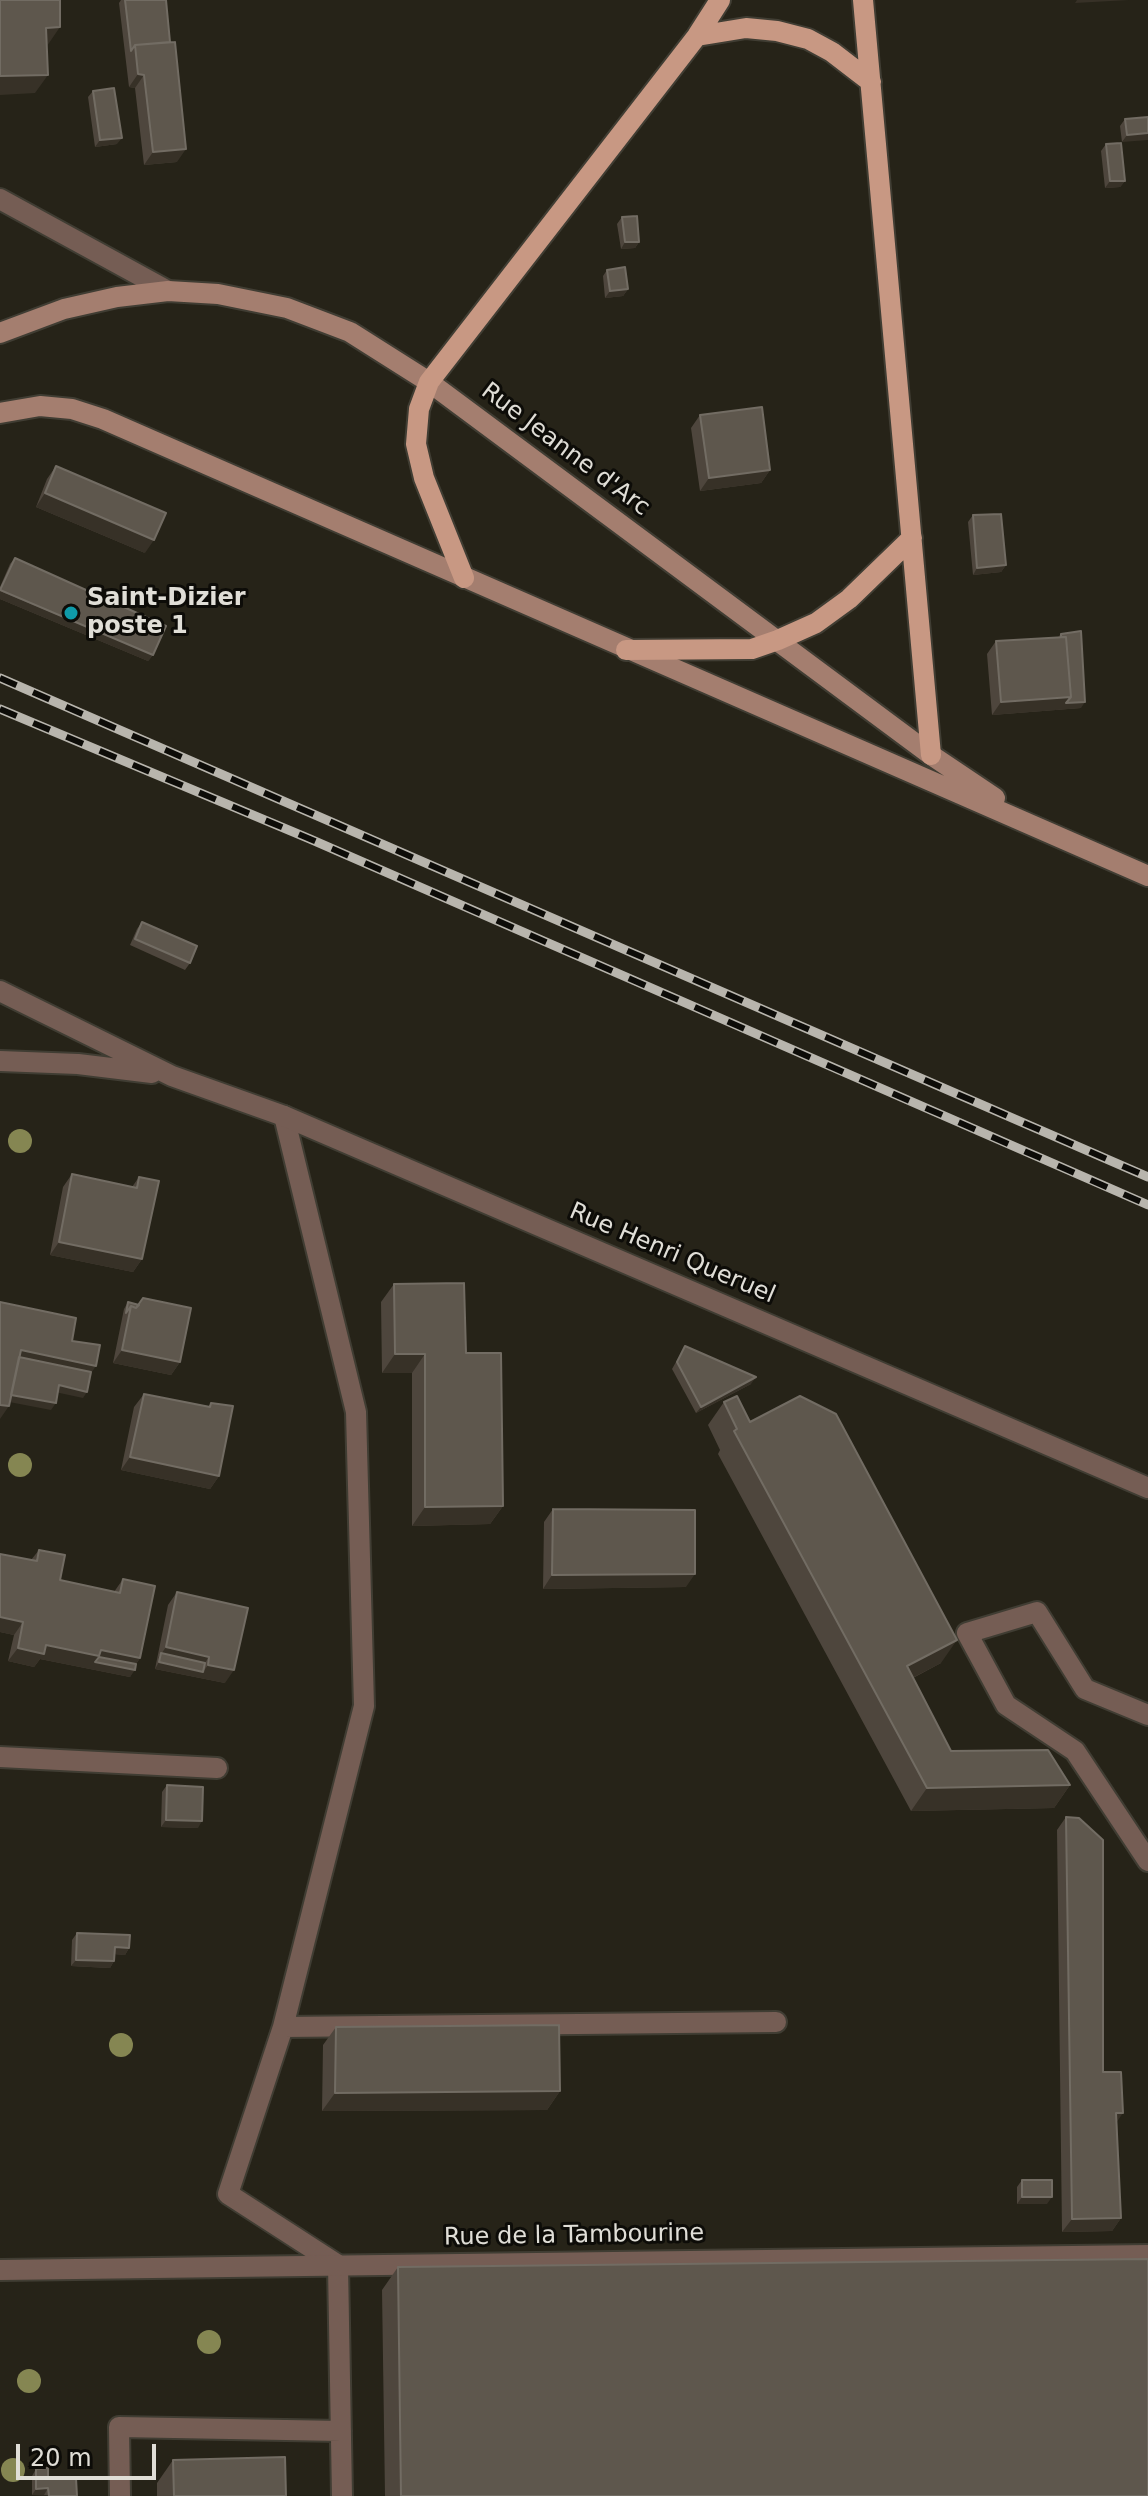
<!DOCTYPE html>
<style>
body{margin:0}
#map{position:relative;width:1148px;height:2496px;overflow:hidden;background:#262318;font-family:"DejaVu Sans",sans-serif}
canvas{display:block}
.scale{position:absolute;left:16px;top:2444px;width:140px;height:36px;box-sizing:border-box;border:4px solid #e0ded7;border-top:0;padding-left:10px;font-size:24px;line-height:28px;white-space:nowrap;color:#e0ded7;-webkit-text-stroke:6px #0d0c08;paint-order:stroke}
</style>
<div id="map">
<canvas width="1148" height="2496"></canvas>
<div class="scale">20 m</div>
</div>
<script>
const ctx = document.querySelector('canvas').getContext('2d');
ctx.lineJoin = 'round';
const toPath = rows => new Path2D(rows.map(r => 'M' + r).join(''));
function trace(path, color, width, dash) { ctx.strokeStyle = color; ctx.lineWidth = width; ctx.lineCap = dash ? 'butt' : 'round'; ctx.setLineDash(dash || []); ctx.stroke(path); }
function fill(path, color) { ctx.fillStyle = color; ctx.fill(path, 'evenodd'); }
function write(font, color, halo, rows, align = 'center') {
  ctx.font = font + ' "DejaVu Sans",sans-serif'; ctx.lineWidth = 6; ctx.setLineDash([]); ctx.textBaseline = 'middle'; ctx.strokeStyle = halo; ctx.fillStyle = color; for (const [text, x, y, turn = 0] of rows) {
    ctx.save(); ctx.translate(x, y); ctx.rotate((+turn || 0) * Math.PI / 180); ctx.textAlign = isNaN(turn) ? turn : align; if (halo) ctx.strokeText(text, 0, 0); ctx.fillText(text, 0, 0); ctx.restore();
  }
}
const service = toPath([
 [0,199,168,291],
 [284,1116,356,1412,364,1706,283,2027,228,2194,338,2265,342,2496],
 [1148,1715,1085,1689,1037,1612,967,1633,1006,1705,1075,1751,1148,1861],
 [283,2027,776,2022],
 [120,2496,119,2427,341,2431]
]);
const minor = toPath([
 [0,1757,217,1768],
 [0,2270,1148,2255]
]);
const tertiary = toPath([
 [0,991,172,1076,284,1116,1148,1488],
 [0,1061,78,1064,152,1073]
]);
const secondary = toPath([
 [0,333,64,309,117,297,168,291,218,294,287,308,350,332,429,382,931,755,995,798],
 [0,413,40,406,72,409,103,419,1148,876]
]);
const primary = toPath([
 [863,0,931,755],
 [697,36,746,28,777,31,808,39,832,52,871,82],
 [464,578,424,478,416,444,419,409,429,382,697,36,720,0],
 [626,650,752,649,778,640,816,623,849,599,912,538]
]);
trace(service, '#403d33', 24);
trace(minor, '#403d33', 24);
trace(tertiary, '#403d33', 24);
trace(secondary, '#403d33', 24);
trace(primary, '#403d33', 24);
trace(service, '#755d54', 20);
trace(minor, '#755d54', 20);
trace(tertiary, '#755d54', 20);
trace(secondary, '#a47e6f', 20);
trace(primary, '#c89883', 20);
const rail = toPath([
 [0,678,1148,1177],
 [0,709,310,839,1148,1205]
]);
trace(rail, '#b8b5ad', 9);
trace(rail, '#0d0c08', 6, [18]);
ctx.fillStyle = '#858652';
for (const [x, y] of [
 [20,1141],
 [20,1465],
 [121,2045],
 [209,2342],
 [29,2381],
 [13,2470]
]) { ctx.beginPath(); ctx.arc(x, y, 12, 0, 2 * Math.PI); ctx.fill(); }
fill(toPath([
 [121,0,166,0,177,162,144,165,135,88,129,87,119,3],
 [93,91,117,144,95,147,88,97],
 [1148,117,1122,142,1120,126,1125,119],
 [1106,144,1125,181,1120,187,1105,188,1101,151],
 [622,217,639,242,635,248,621,249,617,224],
 [607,270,628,289,623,296,605,298,603,276],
 [700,415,770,470,761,483,700,491,691,428],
 [56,466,145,553,36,507,47,479],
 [973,515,1006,565,1001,572,973,575,968,522],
 [15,558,153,655,148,661,0,599,0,587,10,564],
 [1061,634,1081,708,992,715,987,654,996,641,1058,637],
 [142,922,190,963,185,970,130,945,137,929],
 [72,1174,132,1187,139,1177,142,1259,133,1272,50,1255,63,1187],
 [394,1284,466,1353,503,1506,490,1524,412,1526,412,1373,382,1373,381,1302],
 [128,1302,180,1362,171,1375,113,1363,124,1309],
 [685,1346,751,1384,696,1413,672,1369],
 [144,1394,208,1407,211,1403,219,1476,210,1489,121,1470,134,1407],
 [724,1402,750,1422,941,1663,913,1678,951,1751,1070,1785,1054,1808,911,1811,718,1454,720,1450,708,1425],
 [553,1509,686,1587,543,1589,544,1522],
 [39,1550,60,1580,114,1592,123,1579,140,1658,136,1664,130,1677,40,1659,34,1667,8,1661,14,1635,0,1632,0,1554,31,1560],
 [177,1592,225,1683,155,1669,168,1605],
 [167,1785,198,1828,161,1827,162,1792],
 [1066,1817,1103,2072,1117,2122,1121,2218,1112,2231,1062,2232,1057,1830],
 [77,1933,129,1948,125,1955,115,1954,114,1961,110,1968,71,1966,72,1940],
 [336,2027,560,2091,547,2110,322,2111,323,2045],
 [1022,2180,1047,2204,1017,2204,1017,2187],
 [398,2267,1148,2496,385,2496,382,2290],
 [173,2460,286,2496,157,2496,157,2483],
 [36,2469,48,2479,77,2496,32,2495,32,2476]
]), '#4e463d');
fill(toPath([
 [1077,0,1129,0,1075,3],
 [60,27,47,46,33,46,46,28],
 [138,74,144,75,135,88,129,87],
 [48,75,35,93,0,95,0,76],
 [1148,133,1148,140,1122,142,1127,135],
 [122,138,117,144,95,147,100,140],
 [186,149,177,162,144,165,153,152],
 [1110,181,1125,181,1120,187,1105,188],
 [625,242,639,242,635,248,621,249],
 [628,289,623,296,605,298,610,291],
 [770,470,761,483,700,491,709,478],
 [45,493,154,540,145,553,36,507],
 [1006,565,1001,572,973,575,977,568],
 [0,591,153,655,148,661,0,599],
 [1071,697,1085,702,1081,708,992,715,1001,702],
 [59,1242,142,1259,133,1272,50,1255],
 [21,1350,96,1366,87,1379,15,1364],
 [122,1350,180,1362,171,1375,113,1363],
 [395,1354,425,1354,412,1373,382,1373],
 [756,1377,751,1384,696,1413,701,1407],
 [59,1385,87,1392,83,1398,55,1392],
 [8,1394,56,1403,51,1410,4,1401],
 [0,1405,9,1406,0,1419],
 [130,1457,219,1476,210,1489,121,1470],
 [503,1506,490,1524,412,1526,425,1507],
 [695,1574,686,1587,543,1589,552,1575],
 [0,1617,23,1622,14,1635,0,1632],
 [957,1640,941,1663,891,1689,907,1666],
 [46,1645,101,1650,140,1658,132,1670,135,1670,130,1677,40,1659,34,1667,8,1661,18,1648],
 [166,1647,209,1657,200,1670,161,1653,157,1660],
 [159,1662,203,1672,208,1665,234,1670,225,1683,155,1669],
 [1070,1785,1054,1808,911,1811,927,1788],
 [166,1820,202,1821,198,1828,161,1827],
 [115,1947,129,1948,125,1955,110,1954],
 [76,1960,114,1961,110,1968,71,1966],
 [560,2091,547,2110,322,2111,335,2093],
 [1116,2113,1123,2113,1114,2126],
 [1022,2197,1052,2197,1047,2204,1017,2204],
 [1121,2218,1112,2231,1062,2232,1072,2219],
 [48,2488,44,2495,32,2495,36,2489]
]), '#373127');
const building = toPath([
 [0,0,60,0,60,27,46,28,48,75,0,76,0,0],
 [125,0,166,0,170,42,135,45,131,51,125,0],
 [175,42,186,149,153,152,144,75,138,74,135,45,175,42],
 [114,88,122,138,100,140,93,91,114,88],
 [1148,117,1148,133,1127,135,1125,119,1148,117],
 [1121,143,1125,181,1110,181,1106,144,1121,143],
 [637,216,639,242,625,242,622,217,637,216],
 [625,267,628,289,610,291,607,270,625,267],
 [762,407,770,470,709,478,700,415,762,407],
 [56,466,166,513,154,540,45,493,56,466],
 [1001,514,1006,565,977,568,973,515,1001,514],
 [15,558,166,626,153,655,0,590,15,558],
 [1081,631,1085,702,1066,703,1071,697,1066,637,1061,637,1061,634,1081,631],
 [1066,637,1071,697,1001,702,996,641,1066,637],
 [142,922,197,946,190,963,135,939,142,922],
 [72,1174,137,1188,139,1177,159,1181,142,1259,59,1242,72,1174],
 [464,1283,466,1353,501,1353,503,1506,425,1507,425,1354,395,1354,394,1284,464,1283],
 [143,1298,191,1308,180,1362,122,1350,131,1306,136,1308,143,1298],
 [0,1302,76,1318,72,1341,100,1345,96,1366,21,1350,9,1406,0,1405,0,1302],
 [128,1302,139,1305,136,1308,131,1306,126,1313,128,1302],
 [685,1346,756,1377,701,1407,677,1362,685,1346],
 [19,1357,91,1372,87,1392,59,1385,56,1403,11,1395,19,1357],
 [144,1394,210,1407,211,1403,233,1406,219,1476,130,1457,144,1394],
 [737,1396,750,1422,800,1396,836,1414,957,1640,907,1666,951,1751,1048,1750,1070,1785,927,1788,734,1431,737,1429,724,1402,737,1396],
 [553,1509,695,1510,695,1574,552,1575,553,1509],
 [39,1550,65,1555,60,1580,120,1593,123,1579,155,1586,140,1658,101,1650,99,1656,46,1645,44,1654,18,1648,23,1622,0,1617,0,1554,37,1561,39,1550],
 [177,1592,248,1608,234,1670,208,1665,209,1657,166,1647,177,1592],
 [161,1653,205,1663,203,1672,159,1662,161,1653],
 [99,1657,136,1664,135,1670,95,1662,99,1657],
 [167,1785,203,1787,202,1821,166,1820,167,1785],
 [1066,1817,1079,1818,1103,1840,1103,2072,1121,2072,1123,2113,1116,2113,1121,2218,1072,2219,1066,1817],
 [77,1933,130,1935,129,1948,115,1947,114,1961,76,1960,77,1933],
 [559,2025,560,2091,335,2093,336,2027,559,2025],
 [1022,2180,1052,2180,1052,2197,1022,2197,1022,2180],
 [1148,2259,1148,2496,401,2496,398,2267,1148,2259],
 [285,2457,286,2496,174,2496,173,2460,285,2457],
 [48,2468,48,2479,76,2478,77,2496,49,2496,48,2488,36,2489,36,2469,48,2468]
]);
fill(building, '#5e574d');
trace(building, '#726c63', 2);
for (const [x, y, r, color] of [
 [71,613,8,"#0f9aa8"]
]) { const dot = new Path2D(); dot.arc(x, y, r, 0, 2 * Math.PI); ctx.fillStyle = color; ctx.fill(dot); trace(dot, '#0d0c08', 3); }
write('24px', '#e0ded7', '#0d0c08', [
 ["Rue Jeanne d'Arc",565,450,37],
 ["Rue Henri Queruel",672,1254,23],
 ["Rue de la Tambourine",574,2236,-1]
]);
write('bold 24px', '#e0ded7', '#0d0c08', [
 ["Saint-Dizier",87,599],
 ["poste 1",87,627]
], 'left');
</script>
